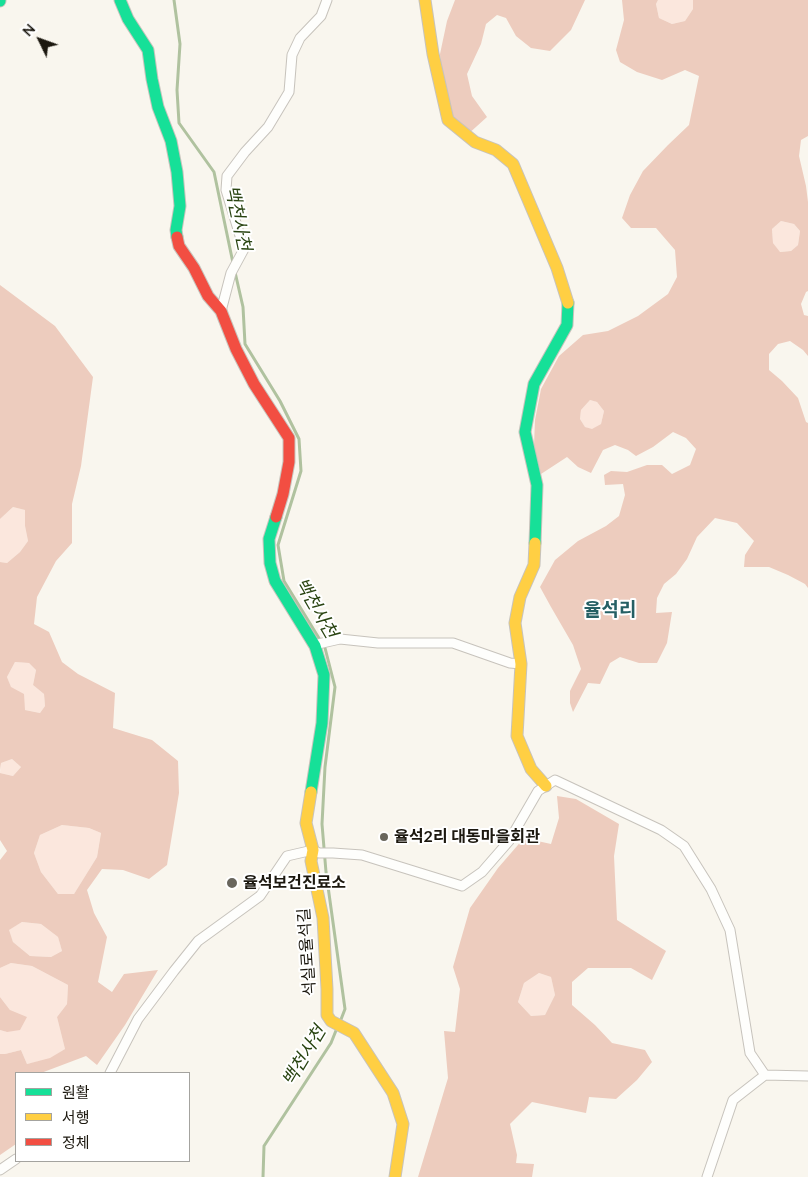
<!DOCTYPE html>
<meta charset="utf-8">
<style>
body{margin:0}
#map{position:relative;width:808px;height:1177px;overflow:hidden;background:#f9f6ee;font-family:Lato,"Noto Sans KR",sans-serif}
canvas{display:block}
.legend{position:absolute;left:15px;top:1072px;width:175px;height:90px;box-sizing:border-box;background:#fff;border:1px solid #a4a39f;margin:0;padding:6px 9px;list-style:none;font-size:15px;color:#1c180f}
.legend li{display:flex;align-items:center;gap:10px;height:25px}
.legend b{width:25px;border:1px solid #a4a39f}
.north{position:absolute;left:15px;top:15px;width:50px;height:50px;-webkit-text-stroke:4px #fff;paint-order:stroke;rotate:312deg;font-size:14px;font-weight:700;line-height:20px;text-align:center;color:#1c180f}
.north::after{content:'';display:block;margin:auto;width:18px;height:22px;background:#1c180f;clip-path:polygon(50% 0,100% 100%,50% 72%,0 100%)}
</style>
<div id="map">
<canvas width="808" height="1177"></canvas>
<ul class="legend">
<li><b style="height:6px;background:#16e098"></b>원활</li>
<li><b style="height:6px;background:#ffcf43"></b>서행</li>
<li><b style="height:6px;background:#f24e42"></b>정체</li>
</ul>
<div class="north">N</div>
</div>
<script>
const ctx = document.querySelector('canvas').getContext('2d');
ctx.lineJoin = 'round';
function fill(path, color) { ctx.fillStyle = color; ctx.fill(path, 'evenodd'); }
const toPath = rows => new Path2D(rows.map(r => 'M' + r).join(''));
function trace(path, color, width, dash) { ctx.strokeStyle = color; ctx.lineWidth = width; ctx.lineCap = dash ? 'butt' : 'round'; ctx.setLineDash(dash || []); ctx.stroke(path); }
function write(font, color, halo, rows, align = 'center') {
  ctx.font = font + ' Lato,"Noto Sans KR",sans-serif'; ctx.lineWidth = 4; ctx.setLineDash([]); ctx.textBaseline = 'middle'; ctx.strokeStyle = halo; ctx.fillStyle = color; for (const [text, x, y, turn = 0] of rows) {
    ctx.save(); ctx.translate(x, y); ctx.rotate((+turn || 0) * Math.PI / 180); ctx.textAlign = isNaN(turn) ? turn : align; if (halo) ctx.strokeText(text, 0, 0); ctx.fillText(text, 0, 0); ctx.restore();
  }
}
fill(toPath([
 [658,0,693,0,693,9,685,21,672,24,659,18,656,4],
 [781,221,794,224,800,231,798,245,791,251,779,252,773,243,772,229],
 [590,400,597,402,604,411,601,424,592,430,585,427,580,419,581,410],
 [13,507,25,510,25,526,28,541,20,552,7,563,0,562,0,519],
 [15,662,29,663,36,670,33,685,44,694,45,706,40,713,25,710,11,688,7,677],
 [12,759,21,767,13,776,0,773,1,763],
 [62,825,89,828,101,833,97,857,74,894,58,894,41,872,34,853,40,835],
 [22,922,41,924,58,937,62,951,51,957,30,956,13,942,8,930],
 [11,963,32,966,68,985,67,1004,57,1017,65,1049,50,1059,27,1064,21,1050,5,1054,0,1054,0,1030,7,1032,10,1010,0,997,0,968],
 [539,973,551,977,555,995,545,1015,531,1016,518,1002,524,983]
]), '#fbe7dd');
fill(toPath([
 [455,0,585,0,571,30,550,51,531,48,516,36,506,18,497,15,486,24,481,44,467,74,472,96,487,117,466,136,456,123,442,93,440,54,447,21],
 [622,0,658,0,656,4,659,18,672,24,685,21,693,9,693,0,808,0,808,136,801,140,799,156,806,186,808,202,808,291,806,292,801,304,804,315,808,316,808,356,803,350,790,341,778,344,769,354,769,370,782,381,798,398,806,422,808,423,808,588,805,584,788,575,769,567,744,567,745,555,754,541,737,523,715,518,697,537,687,559,676,574,664,584,657,598,656,613,672,612,667,643,657,663,639,663,620,657,610,663,600,684,588,683,573,712,570,703,570,691,581,669,573,645,551,607,540,587,555,560,578,541,606,526,619,516,625,495,623,484,605,485,604,475,611,471,627,472,647,465,662,465,672,474,690,465,696,449,686,438,673,432,653,447,636,456,628,450,615,445,603,450,591,473,578,467,567,457,541,474,534,446,535,420,541,389,559,356,583,335,608,331,638,316,668,294,677,277,675,250,656,228,631,228,622,218,630,195,643,171,668,145,689,125,699,76,685,70,662,80,637,72,620,62,616,50,624,20],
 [781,221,794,224,800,231,798,245,791,251,780,252,773,243,772,229],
 [590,400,597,402,604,411,601,424,592,429,585,427,580,419,581,410],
 [0,285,55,326,93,377,81,466,72,504,72,543,56,561,37,597,34,624,49,632,62,662,78,674,115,693,113,728,152,740,178,761,179,793,167,865,149,879,123,870,102,869,87,890,94,913,107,937,98,982,112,992,124,974,158,970,125,1025,97,1065,86,1056,41,1073,16,1073,16,1144,0,1155,0,1054,5,1054,21,1050,27,1064,50,1058,65,1049,57,1017,67,1004,68,985,32,966,11,963,0,968,0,860,7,851,0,840,0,773,13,776,21,767,12,759,1,763,0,770,0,562,7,563,20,552,28,541,25,526,25,510,13,507,0,519],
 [15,662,29,663,36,670,33,685,44,694,45,706,40,713,25,710,24,694,11,687,7,677],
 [62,825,89,828,101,833,97,857,74,894,58,894,41,872,34,853,40,835],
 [22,922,41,924,58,937,62,951,51,957,30,956,13,942,9,930],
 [557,796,576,799,619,824,614,856,617,920,666,951,652,980,631,968,588,968,572,982,572,1005,595,1025,612,1043,645,1050,652,1062,637,1080,616,1099,589,1097,586,1113,532,1102,510,1124,517,1155,516,1163,534,1164,532,1177,418,1177,448,1078,444,1031,455,1032,460,989,453,967,470,908,498,868,524,838,551,844,559,818],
 [539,973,551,977,555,995,545,1015,531,1016,518,1002,524,983],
 [0,997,10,1010,27,1017,20,1030,7,1032,0,1030]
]), '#edccbe');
trace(toPath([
 [174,0,180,44,177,90,179,123,214,172,233,263],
 [235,272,243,307,245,344,280,401,299,439,301,471,278,545,284,581,325,648,335,687,325,767,322,824,326,872,345,1009,340,1022],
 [263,1177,264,1146,331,1043,337,1028]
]), '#b0c29f', 3);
const street = toPath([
 [221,311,231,273,244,249,226,190,227,176,245,152,268,127,289,92,292,55,300,38,321,16,327,0],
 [318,644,340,639,378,643,453,643,510,663,521,664],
 [110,1073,138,1019,174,971,198,941,260,896,287,856,313,850,319,853,333,853,362,855,462,886,482,872,509,841,538,791,555,780,661,830,684,846,711,889,730,930,750,1053,765,1075],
 [0,1170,16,1159],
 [707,1177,733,1100,765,1075,808,1076]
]);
const fast = toPath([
 [0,0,0,1],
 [120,0,128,19,148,50,152,79,158,107,171,141,177,172,180,206,176,230,177,237],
 [276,517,269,539,270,563,275,581,315,646,324,675,322,723,311,792],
 [535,543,537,485,525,432,534,384,567,325,568,303]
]);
const slow = toPath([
 [425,0,433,54,448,120,475,142,496,150,513,164,557,268,568,303],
 [535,543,534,565,520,597,515,623,521,664,517,736,531,769,546,786],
 [311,792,306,823,313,850,311,861,323,918,327,989,327,1015,331,1021,354,1033,393,1093,403,1124,395,1177]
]);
const jam = toPath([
 [177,237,179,246,194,268,208,296,221,311,236,349,254,384,289,438,289,462,283,494,276,517]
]);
trace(street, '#c7c3bc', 11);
trace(fast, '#c7c3bc', 13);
trace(slow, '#c7c3bc', 13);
trace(jam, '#c7c3bc', 13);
trace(street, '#fefefc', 9);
trace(fast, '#16e098', 11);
trace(slow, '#ffcf43', 11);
trace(jam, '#f24e42', 11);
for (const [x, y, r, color] of [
 [384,837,5,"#69665d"],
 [232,883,6,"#69665d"]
]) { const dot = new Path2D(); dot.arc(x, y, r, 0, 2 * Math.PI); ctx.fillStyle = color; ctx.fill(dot); trace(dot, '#fff', 2); }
write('bold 16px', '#1c180f', '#fff', [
 ["율석2리 대동마을회관",394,837],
 ["율석보건진료소",243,883]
], 'left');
write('16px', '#1c180f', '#fff', [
 ["석실로율석길",307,952,-94]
]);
write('italic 18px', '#294411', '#fff', [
 ["백천사천",238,218,78],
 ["백천사천",316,608,60],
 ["백천사천",304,1056,-59]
]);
write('bold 19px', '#255f64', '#fff', [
 ["율석리",610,610]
]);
</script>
